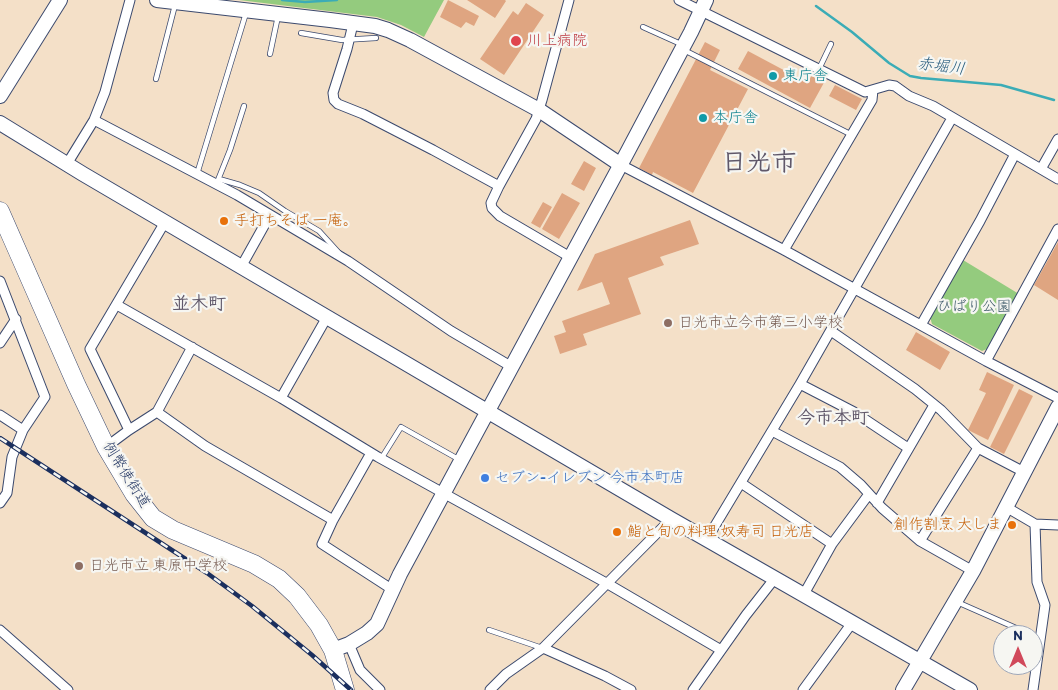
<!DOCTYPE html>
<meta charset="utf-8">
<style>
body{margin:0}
#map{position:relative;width:1058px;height:690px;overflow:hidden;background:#f4e0c8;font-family:Itim,sans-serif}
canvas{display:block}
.north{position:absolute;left:993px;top:625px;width:50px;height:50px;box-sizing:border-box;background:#f6f6f2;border:1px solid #9ea6b7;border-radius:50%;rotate:0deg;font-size:14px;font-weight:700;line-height:20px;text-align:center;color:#1b2f5e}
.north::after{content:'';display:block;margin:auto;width:18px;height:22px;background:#d1495b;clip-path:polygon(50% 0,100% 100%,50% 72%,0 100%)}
</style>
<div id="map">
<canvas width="1058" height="690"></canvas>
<div class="north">N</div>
</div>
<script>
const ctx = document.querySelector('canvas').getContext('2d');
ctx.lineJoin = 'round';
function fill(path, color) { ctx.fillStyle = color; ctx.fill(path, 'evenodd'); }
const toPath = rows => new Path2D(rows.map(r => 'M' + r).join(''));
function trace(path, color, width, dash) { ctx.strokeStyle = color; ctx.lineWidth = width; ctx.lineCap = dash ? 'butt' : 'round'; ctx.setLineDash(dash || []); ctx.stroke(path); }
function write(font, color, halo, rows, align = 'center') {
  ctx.font = font + ' Itim,"Klee One",sans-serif'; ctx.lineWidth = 4.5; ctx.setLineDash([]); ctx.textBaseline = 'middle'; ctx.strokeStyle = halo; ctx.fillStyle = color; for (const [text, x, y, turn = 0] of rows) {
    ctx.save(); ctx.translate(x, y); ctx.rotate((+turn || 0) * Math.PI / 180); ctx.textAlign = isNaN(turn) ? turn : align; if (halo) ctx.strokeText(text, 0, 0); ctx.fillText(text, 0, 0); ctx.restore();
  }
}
fill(toPath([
 [239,0,444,0,424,37,401,25,377,17],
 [963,260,1019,294,987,349,982,351,932,324,930,317]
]), '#94cb7e');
trace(toPath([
 [282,0,305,2,337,0],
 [816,6,852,32,889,63,910,76,921,78,1001,85,1054,100]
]), '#3bacb6', 2.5);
fill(toPath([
 [448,0,479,16,474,26,466,22,461,28,440,17],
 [467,0,505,0,506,1,495,18],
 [526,3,544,15,504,75,480,59,513,11,518,15],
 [705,42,720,50,710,70,748,89,693,193,653,172,652,175,639,168],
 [748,51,808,83,813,72,826,79,810,108,738,69],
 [835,85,862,99,856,110,829,96],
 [584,161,596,168,584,191,571,184],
 [562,193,580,203,559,239,542,229],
 [543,202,552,207,540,228,531,223],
 [690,220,699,244,660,257,664,265,628,278,641,314,583,334,587,345,560,354,554,336,566,332,562,321,610,304,602,282,577,291,595,254],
 [1058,242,1058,300,1034,285],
 [916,332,950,352,940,370,906,350],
 [987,372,1014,385,988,440,968,430,986,393,979,390],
 [1019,389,1033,396,1004,454,990,447]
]), '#dfa581');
const lane = toPath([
 [643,27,683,45],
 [301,33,342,40,376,38],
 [684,50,852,135],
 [270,54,278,16],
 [819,69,831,44],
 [156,79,175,5],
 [197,174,246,13],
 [219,179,240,185,259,193,285,211,319,231,339,253],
 [218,180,230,150,244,106],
 [381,459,401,427,460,460],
 [957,602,1032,635],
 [489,630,542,648]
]);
const street = toPath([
 [569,0,542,100,536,119,499,186,491,203,492,208,500,216,570,257],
 [679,0,865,92,889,85,895,86,909,96,933,106,1058,179],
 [353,24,347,49,333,93,334,100,338,104,363,114,433,150,499,186],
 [94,120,237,195,348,261,451,331,512,367],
 [67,164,94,120,105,92,130,0],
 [621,165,784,250,986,361,1058,398],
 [1041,169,1058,139],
 [165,222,90,349,129,430,157,412,192,347],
 [784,250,872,100,873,90],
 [241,267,270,215],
 [0,281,45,397,23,430],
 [117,305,281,398,378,457,608,584,721,650],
 [921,325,980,221,1015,154],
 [831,331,915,389,941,410,978,448,1024,472],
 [0,343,16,319],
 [986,361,1058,229],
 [800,384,854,412,908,448],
 [281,398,327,317],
 [157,412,205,446,333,520],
 [0,415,23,430,12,457,7,493,0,503],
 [772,431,840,467,861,485,882,508,920,541,973,571],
 [106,447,129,430],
 [371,453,333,520,322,544,393,590],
 [741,483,832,544],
 [877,503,934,405],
 [1006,507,1035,524,1058,525],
 [707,539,800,384,952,118],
 [920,541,978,448],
 [804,594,832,544,869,494],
 [0,630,68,690],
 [349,644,360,670,380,690],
 [543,648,605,676,631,690],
 [490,690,506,674,543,648,671,519],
 [693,690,746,615,775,578],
 [803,690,852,623],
 [1033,690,1045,605,1037,582,1035,524]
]);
const secondary = toPath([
 [157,0,330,20,375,26,388,30,410,40,539,110,621,165],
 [0,96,60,0],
 [0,123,83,174,671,519,970,690],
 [333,650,349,644,367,633,377,624,400,574,628,151,691,32,706,0],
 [903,690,973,571,1058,407]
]);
const highway = toPath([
 [0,211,76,384,106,447,134,494,153,518,173,530,254,564,279,579,297,596,319,625,333,650,345,690]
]);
trace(lane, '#3c4a6e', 6);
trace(street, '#3c4a6e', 11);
trace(secondary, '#3c4a6e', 16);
trace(highway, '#3c4a6e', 19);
trace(lane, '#fff', 4.5);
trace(street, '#fff', 9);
trace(secondary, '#fff', 14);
trace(highway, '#fff', 18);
const rail = toPath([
 [0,438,207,573,252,606,312,655,351,690]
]);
trace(rail, '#1b2f5e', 4.5);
trace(rail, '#f6f6f2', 2.5, [8]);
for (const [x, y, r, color] of [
 [516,41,6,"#e0444e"],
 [773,76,5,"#0f9aa8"],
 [703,118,5,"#0f9aa8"],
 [224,221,5,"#e8710a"],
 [668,323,5,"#8d6e63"],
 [485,478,5,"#3f7fe0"],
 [1012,525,5,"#e8710a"],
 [617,532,5,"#e8710a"],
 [79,566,5,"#8d6e63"]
]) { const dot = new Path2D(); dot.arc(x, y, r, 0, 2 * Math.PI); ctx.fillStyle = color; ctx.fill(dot); trace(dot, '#f6f6f2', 2); }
write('15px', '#be3a42', '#f6f6f2', [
 ["川上病院",527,41]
], 'left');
write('15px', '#0d838f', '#f6f6f2', [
 ["東庁舎",783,76],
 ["本庁舎",713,118]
], 'left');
write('15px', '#c56008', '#f6f6f2', [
 ["手打ちそば 一庵。",234,221],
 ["創作割烹 大しま",1002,525,"right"],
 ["鮨と旬の料理 奴寿司 日光店",627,532]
], 'left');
write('15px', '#395666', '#f6f6f2', [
 ["ひばり公園",974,307]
]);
write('15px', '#785e54', '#f6f6f2', [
 ["日光市立今市第三小学校",678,323],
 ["日光市立 東原中学校",89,566]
], 'left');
write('15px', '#1b2f5e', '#f6f6f2', [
 ["例幣使街道",126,475,58]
]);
write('15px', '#366cbe', '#f6f6f2', [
 ["セブン-イレブン 今市本町店",495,478]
], 'left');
write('italic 16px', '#265b7d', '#f6f6f2', [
 ["赤堀川",941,67,7]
]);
write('bold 18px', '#60586a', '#f6f6f2', [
 ["並木町",199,304],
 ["今市本町",833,418]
]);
write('bold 25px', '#60586a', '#f6f6f2', [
 ["日光市",759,164]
]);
</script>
